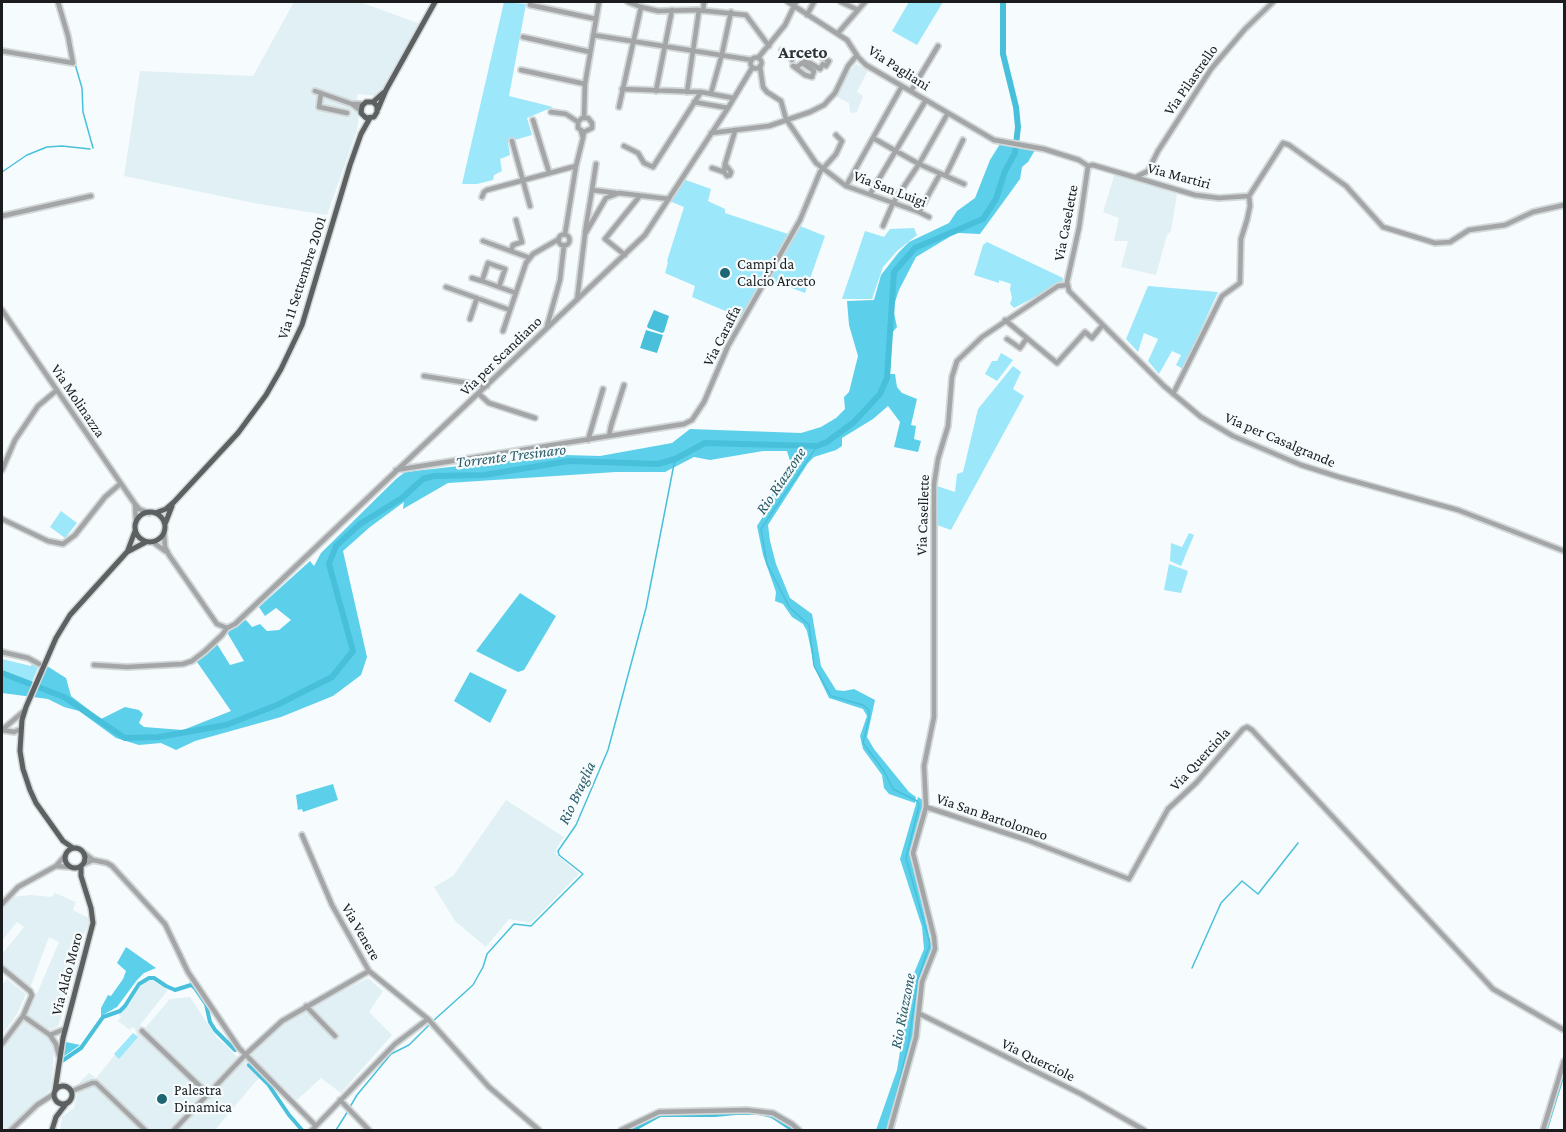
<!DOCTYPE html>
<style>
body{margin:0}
#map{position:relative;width:1566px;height:1132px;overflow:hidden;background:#f6fcfd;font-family:"Crimson Pro",serif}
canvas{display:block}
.frame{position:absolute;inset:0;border:3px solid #1a1c1d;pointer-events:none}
</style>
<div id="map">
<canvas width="1566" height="1132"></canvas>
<div class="frame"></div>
</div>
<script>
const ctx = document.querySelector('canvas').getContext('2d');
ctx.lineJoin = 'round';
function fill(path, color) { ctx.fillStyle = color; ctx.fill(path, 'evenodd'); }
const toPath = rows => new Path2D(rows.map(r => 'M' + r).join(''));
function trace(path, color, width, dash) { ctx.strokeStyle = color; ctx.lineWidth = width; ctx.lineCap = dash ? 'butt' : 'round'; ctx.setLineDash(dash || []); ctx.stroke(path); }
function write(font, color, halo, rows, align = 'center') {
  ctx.font = font + ' "Crimson Pro",serif'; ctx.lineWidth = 4.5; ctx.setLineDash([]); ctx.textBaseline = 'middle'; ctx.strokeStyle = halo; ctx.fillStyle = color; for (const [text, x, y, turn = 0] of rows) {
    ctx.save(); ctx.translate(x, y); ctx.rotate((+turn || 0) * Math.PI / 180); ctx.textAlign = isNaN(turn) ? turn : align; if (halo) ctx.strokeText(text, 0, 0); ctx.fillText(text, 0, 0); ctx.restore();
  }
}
fill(toPath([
 [294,2,360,2,423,25,385,90,378,96,358,94,355,109,359,116,357,130,327,215,259,204,124,176,140,71,253,76],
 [856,64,868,70,857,92,863,96,857,112,852,113,850,112,849,103,837,97,847,75],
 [1115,173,1177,194,1171,231,1167,235,1156,275,1121,267,1128,241,1114,241,1119,218,1103,212],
 [506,800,564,837,556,849,556,854,579,874,531,923,509,919,486,947,455,921,434,887,453,876],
 [55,893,76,902,73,910,91,919,77,949,81,951,74,975,67,973,60,993,69,996,58,1026,52,1029,43,1028,27,1017,59,942,49,937,30,988,2,963,2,954,24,927,17,922,2,941,2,910,12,897,31,895,52,897],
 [368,978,383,991,369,1012,392,1035,341,1093,321,1078,297,1100,267,1072,256,1081,215,1130,60,1130,62,1117,74,1108,80,1082,89,1073,96,1078,133,1033,137,1036,135,1029,132,1027,130,1030,118,1021,121,1017,118,1014,131,1002,139,986,145,981,152,980,168,990,140,1025,145,1028,170,999,190,997,217,1038,227,1046,243,1063,285,1022,315,1004],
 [7,979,26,994,17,1014,2,1035,2,985],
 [23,1021,44,1034,54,1046,52,1089,28,1108,7,1130,2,1130,2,1049]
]), '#e1f0f4');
fill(toPath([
 [504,2,526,4,509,96,553,107,527,118,532,135,508,142,510,155,500,159,502,171,494,175,493,180,477,184,462,184],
 [909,2,943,2,917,45,892,31],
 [680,178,711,189,708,201,725,209,725,213,788,234,795,224,825,236,805,293,767,279,742,318,692,297,695,286,665,273,668,262,667,261,684,207,667,200],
 [914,228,917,235,897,251,883,267,872,299,842,299,865,231,884,237,890,229],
 [987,242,1063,278,1062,283,1014,308,1010,304,1012,298,1010,289,1011,284,999,280,999,283,974,275,983,245],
 [1148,286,1218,292,1183,369,1176,365,1181,355,1172,351,1159,374,1148,361,1158,339,1144,333,1138,352,1126,339],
 [1001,353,1013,360,997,381,985,374,992,361,997,361],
 [1013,366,1021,372,1013,389,1024,396,951,530,937,525,937,486,955,492,957,474,963,472,978,409],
 [61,511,77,523,65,538,50,527],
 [1189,533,1194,535,1181,566,1170,561,1171,543,1182,547],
 [1169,564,1188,571,1181,593,1164,590],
 [2,659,31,666,33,661,39,665,31,684,2,673],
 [133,1033,138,1037,119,1059,114,1054]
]), '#9ce7fa');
fill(toPath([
 [1000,144,1035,150,1028,162,1022,167,1020,179,980,234,958,233,951,236,916,257,899,290,893,308,897,327,892,333,890,374,895,374,897,387,902,393,917,399,911,425,916,426,914,439,921,441,918,452,894,447,900,422,888,406,873,419,842,438,842,446,836,450,814,457,808,463,768,525,770,541,776,564,790,598,812,614,821,666,836,690,844,691,854,689,875,700,867,737,874,749,909,792,916,797,915,803,889,794,884,788,882,775,863,749,860,736,867,716,863,709,829,698,815,669,807,631,803,624,792,617,783,604,775,601,776,592,763,555,757,526,767,510,764,500,784,486,791,464,787,451,763,451,710,460,694,457,665,472,616,472,448,483,403,509,404,502,370,527,343,551,367,657,361,675,333,696,281,717,195,741,176,750,161,743,139,745,116,738,79,711,64,707,48,699,2,693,2,673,38,687,47,666,66,678,71,696,101,719,125,707,139,710,143,714,139,723,144,727,183,730,231,711,195,659,217,644,230,665,244,661,225,629,246,620,252,627,260,624,267,631,279,630,291,620,276,608,265,616,259,607,310,561,314,566,321,553,396,479,405,472,531,458,565,455,600,456,672,443,690,429,801,433,821,427,836,418,845,409,844,397,849,392,858,356,849,325,847,301,874,300,881,275,899,252,909,242,949,223,957,211,975,198,990,160],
 [520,593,556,616,524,670,518,672,476,651],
 [470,672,507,690,490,723,454,701],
 [333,784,338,800,303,812,302,809,298,810,296,795],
 [918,797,924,801,912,845,911,856,932,948,919,980,914,1037,902,1079,897,1119,894,1130,876,1130,897,1070,912,978,924,949,922,927,900,859],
 [126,947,156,968,144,973,137,980,117,1007,101,1016,101,1008,108,995,111,996,123,979,126,971,117,963],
 [66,1042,80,1045,60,1059]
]), '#5cd0eb');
fill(toPath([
 [654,310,669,316,664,332,662,333,648,328,647,326],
 [646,330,663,335,657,353,640,348]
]), '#49c0db');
trace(toPath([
 [75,64,82,88,83,112,93,148],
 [2,172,27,155,47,147,62,146,90,149],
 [817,446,761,529,767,564,790,608,809,625,814,666,831,696,863,705,869,710,869,718,863,743,884,771,893,789,917,801,919,806,906,858,930,944,918,978,908,1045,888,1130],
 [1192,968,1221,903,1242,881,1258,894,1298,843],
 [433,1021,473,985,483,967,487,954,514,924,531,926,583,874,559,855,558,851,576,825,608,750,646,608,675,459],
 [350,1107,357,1095,391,1054,409,1045,429,1025],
 [56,1130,56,1127],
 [336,1130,348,1111],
 [1547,1130,1564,1075]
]), '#49c0db', 1.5);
trace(toPath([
 [62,1061,81,1048,103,1017,120,1011,125,1006,139,984,149,978,154,978,166,986,175,990,191,985,195,988,206,1004,210,1022,215,1030,235,1050],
 [249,1065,268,1084,289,1115,302,1130],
 [633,1130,660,1115,715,1115,736,1113,759,1113,772,1116,793,1130]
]), '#49c0db', 4);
trace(toPath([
 [2,673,64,697,125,738,159,737,226,725,277,705,332,677,353,651,329,564,336,546,360,524,402,498,423,479,434,476,484,475,569,461,658,464,675,459,705,443,817,446,827,442,854,422,880,394,887,378,894,272,915,248,983,219,996,199,1005,171,1015,153,1018,127,1016,107,1003,54,1003,2]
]), '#49c0db', 6);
const minor = toPath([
 [628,2,641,7,658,11,697,10,746,15,769,46],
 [788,2,847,40,858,57,866,65,994,140,1044,149,1079,160,1088,166,1093,165,1195,195,1219,198,1249,196],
 [841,2,858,10],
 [530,5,596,19],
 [703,11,704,2],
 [807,15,814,2],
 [838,33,865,2],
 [593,35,752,60],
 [523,37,590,52],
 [782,50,785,54,790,55,792,60],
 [2,51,73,63,68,36,58,2],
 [815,51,823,55,821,57,829,61,826,66,823,64,820,69,805,60,815,51],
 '750.5 63a5.5 5.5 0 1 1 11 0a5.5 5.5 0 1 1-11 0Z',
 [758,58,785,25,796,2],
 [802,63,814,71,812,77,805,75,793,66,797,67,802,63],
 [760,66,763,87,767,92,781,101,786,119,816,163,846,186,919,212,929,217],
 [521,70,585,84],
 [622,89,701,92,733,98],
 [315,91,352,104],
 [656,91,672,10],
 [911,91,938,46],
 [687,92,699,10],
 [321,93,319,107,347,113],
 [711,93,722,54,731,12],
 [694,102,728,108],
 [619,107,641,7],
 [361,111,352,104,363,104],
 [551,112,566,114,578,122],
 [584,117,585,84,599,2],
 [533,120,549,172],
 [581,131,583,138,584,132,592,128,592,123,588,118,582,118,578,122,578,128,584,132],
 [711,133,769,126,810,112,824,105,835,93,848,66,857,55],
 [873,138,919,164,964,184],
 [512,141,530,206],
 [624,146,638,153,644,163,653,167,701,92],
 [725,164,731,172,730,175,727,176,724,172,725,164,735,131],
 [1088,166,1079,228,1067,282,1069,291,1164,386,1201,417,1233,436,1301,465,1339,477,1458,510,1564,551],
 [712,168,724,172],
 [946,175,963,140],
 [1136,177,1148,171,1158,151,1211,69,1245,29,1273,2],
 [846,186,902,86],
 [592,190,596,164],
 [870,194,926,100],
 [1249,196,1283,143,1289,145,1346,186,1383,227,1435,243,1450,242,1469,230,1505,225,1533,212,1564,205],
 [482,197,484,192,487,190,576,166],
 [919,212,940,174],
 [2,216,91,196],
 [883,226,893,203,919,164,948,113],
 [585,232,592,190,616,193],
 [565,234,576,166,583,138],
 '558.5 240a5.5 5.5 0 1 1 11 0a5.5 5.5 0 1 1-11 0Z',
 [483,241,530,258],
 [511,251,513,245,522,242,516,220],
 [625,255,605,239,639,197],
 [472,278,482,281],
 [446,287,510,310],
 [499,287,505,269,488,263,482,281,516,293],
 [577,300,585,234,606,198,619,193,669,199],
 [2,310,135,504,139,509,149,513],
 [470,319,477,298],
 [1005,320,1057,363,1085,332,1092,338,1101,327],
 [547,326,560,280,564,245],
 [503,331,526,263,533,254,559,239],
 [1007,339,1020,348,1027,338],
 [424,376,487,386],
 [479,394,489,403,535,418],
 [1173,394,1222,296,1240,283,1241,239,1247,220,1250,206,1249,196],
 [609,436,611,426,624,385],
 [588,440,603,389],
 [2,470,15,440,38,406,57,390],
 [396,470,684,424,692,420,704,402,728,346,800,220,820,172,836,154,842,141,836,135],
 [135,504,136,522],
 [2,519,48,541,63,544,75,535,105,497,120,484],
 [164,532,165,547,169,555,217,624,227,628,235,624,645,235,728,108,752,68],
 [153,542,165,551],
 [2,652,28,658,39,664],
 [94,665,127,667,183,664,192,661,205,651,222,635,227,628],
 [2,730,24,711],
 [2,730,14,732,21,729],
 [926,807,1027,840,1129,879,1168,809,1196,783,1243,729,1247,727,1252,730,1493,989,1564,1030],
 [302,835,332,905,369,971,428,1019,489,1087,539,1130],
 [84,853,93,860,107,863,112,866,165,924,188,972,239,1048,316,1126],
 [84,864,93,860],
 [56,866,69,867],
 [2,904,18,887,56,866,64,857],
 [2,968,30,991,32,995,23,1016,2,1044],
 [306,1006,335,1036],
 [920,1014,1081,1094,1144,1130],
 [23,1016,50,1035,56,1044,59,1056],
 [142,1031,209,1095],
 [50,1035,65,1029],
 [72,1091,92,1083,96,1083,145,1130],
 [340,1100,369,1130],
 [11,1130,37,1105,54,1094],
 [174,1130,245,1055,282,1021,369,971],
 [312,1130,395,1044,428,1019],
 [621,1130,659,1112,747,1110,773,1113,792,1124,799,1130],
 [890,1130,916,1037,922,982,935,949,934,937,913,853,926,807,924,766,934,717,934,484,938,459,948,426,952,377,957,361,982,337,1058,286,1067,285],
 [1543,1130,1564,1061]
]);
const major = toPath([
 [373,102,377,106,377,112,374,117,366,118,361,113,362,106,366,102,373,102,383,93],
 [378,109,386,90,435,2],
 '135 527a15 15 0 1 1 30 0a15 15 0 1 1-30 0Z',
 [155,513,166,509,174,502,238,433,266,395,281,369,302,325,350,165,361,134,370,118],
 [165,524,172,506],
 [128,550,135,531],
 '65 858a10 10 0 1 1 20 0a10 10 0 1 1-20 0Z',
 [73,848,63,841,36,803,30,790,23,769,20,751,22,720,26,707,56,638,70,615,127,552,146,542],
 '54 1095a9 9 0 1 1 18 0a9 9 0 1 1-18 0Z',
 [55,1091,63,1038,93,923,91,908,81,876,81,866],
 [52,1130,56,1117,66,1104]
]);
trace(minor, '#d3d8d9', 8);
trace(major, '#d3d8d9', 8);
trace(minor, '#a3a5a6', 4.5);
trace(major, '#5c6061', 5);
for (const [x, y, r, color] of [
 [725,273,6,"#1f6675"],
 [162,1099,6,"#1f6675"]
]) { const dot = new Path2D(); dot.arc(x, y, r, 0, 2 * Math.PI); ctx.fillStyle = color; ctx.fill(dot); trace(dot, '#f6fcfd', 2); }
write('15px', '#1a1c1d', '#f6fcfd', [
 ["Via Pagliani",899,68,33],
 ["Via Pilastrello",1191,80,-55],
 ["Via Martiri",1179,176,15],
 ["Via San Luigi",890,189,21],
 ["Via Caselette",1066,223,-79],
 ["Via 11 Settembre 2001",302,278,-72],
 ["Via Caraffa",722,336,-63],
 ["Via per Scandiano",501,356,-44],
 ["Via Molinazza",78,401,56],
 ["Via per Casalgrande",1280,440,23],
 ["Via Casellette",923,515,-88],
 ["Via Querciola",1200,759,-47],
 ["Via San Bartolomeo",992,817,19],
 ["Via Venere",361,932,60],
 ["Via Aldo Moro",67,974,-75],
 ["Via Querciole",1038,1060,26]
]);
write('15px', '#1a1c1d', '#f6fcfd', [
 ["Campi da",737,264],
 ["Calcio Arceto",737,281],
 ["Palestra",174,1090],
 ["Dinamica",174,1107]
], 'left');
write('italic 16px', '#2a5b67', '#f6fcfd', [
 ["Torrente Tresinaro",511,456,-7],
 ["Rio Riazzone",781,481,-56],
 ["Rio Braglia",577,793,-65],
 ["Rio Riazzone",903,1011,-79]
]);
write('bold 18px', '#2e3334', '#f6fcfd', [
 ["Arceto",803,52]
]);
</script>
